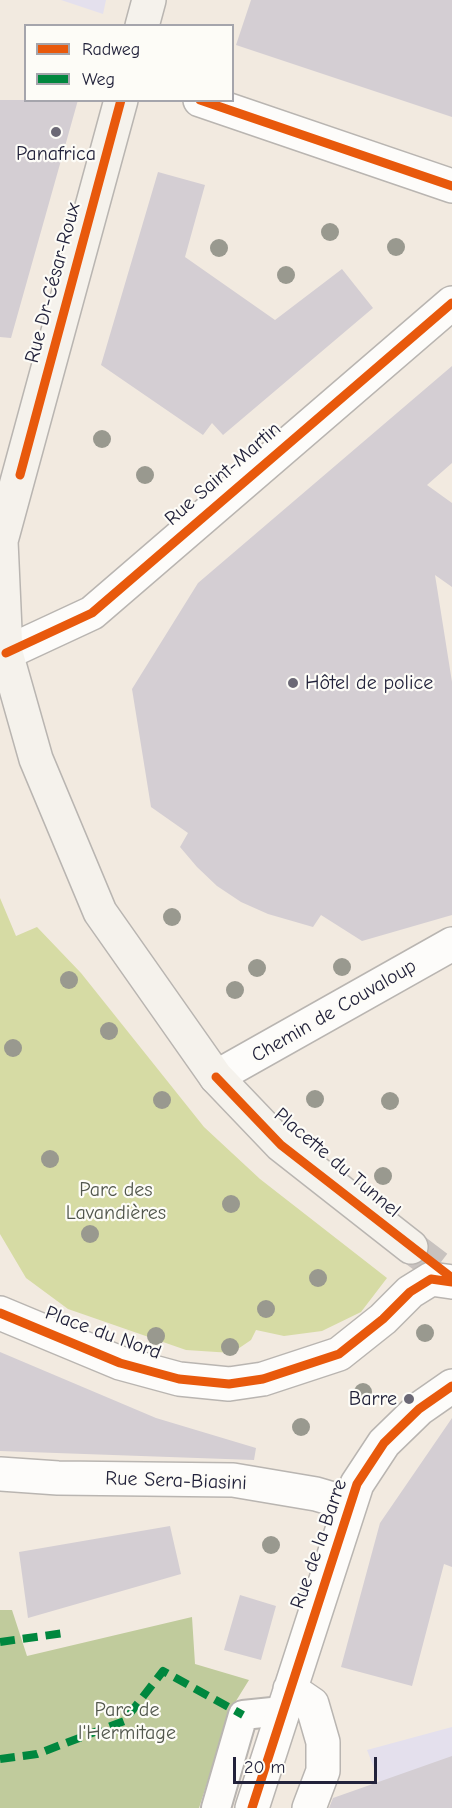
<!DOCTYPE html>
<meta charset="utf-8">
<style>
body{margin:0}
#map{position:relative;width:452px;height:1808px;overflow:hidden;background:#f2eae0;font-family:"Comic Neue",sans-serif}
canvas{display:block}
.legend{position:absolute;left:24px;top:24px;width:210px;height:78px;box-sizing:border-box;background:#fdfcf7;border:2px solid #a5a5ac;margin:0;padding:8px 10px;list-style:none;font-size:18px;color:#22223b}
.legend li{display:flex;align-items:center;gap:12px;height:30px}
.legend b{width:30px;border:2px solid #a5a5ac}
.scale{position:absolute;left:233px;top:1757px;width:144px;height:27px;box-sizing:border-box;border:3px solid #22223b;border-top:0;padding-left:8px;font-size:18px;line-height:21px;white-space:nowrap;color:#22223b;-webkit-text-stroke:4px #fdfcf7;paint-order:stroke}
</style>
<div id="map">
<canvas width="452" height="1808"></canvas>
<ul class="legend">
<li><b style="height:8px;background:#e8590c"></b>Radweg</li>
<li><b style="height:8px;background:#00873e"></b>Weg</li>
</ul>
<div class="scale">20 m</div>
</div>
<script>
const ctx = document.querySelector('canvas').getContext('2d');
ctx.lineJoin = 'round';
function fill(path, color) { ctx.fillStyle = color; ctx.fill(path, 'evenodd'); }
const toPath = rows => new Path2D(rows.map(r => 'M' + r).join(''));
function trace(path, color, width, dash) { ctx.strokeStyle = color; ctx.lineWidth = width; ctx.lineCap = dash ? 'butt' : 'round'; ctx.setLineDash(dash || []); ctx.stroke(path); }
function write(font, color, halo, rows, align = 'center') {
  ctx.font = font + ' "Comic Neue",sans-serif'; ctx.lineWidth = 4.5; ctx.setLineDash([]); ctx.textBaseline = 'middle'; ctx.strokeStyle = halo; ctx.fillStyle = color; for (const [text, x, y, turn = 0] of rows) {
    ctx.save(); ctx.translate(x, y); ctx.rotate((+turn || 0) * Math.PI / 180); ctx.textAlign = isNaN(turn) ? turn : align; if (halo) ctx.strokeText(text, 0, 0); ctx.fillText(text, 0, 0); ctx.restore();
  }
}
fill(toPath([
 [61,0,106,0,103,14],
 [452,1727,452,1808,344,1808,374,1790,372,1784,379,1781,367,1750]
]), '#e4e0ed');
fill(toPath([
 [0,898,16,936,37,927,81,973,204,1127,260,1179,387,1278,361,1312,322,1331,284,1336,256,1330,251,1340,232,1353,186,1350,68,1309,26,1278,0,1234]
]), '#d6dba4');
fill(toPath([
 [0,1610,12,1610,27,1656,192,1617,195,1664,249,1680,231,1709,199,1808,0,1808]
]), '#c0cb9c');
fill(toPath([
 [251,0,452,0,452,117,236,45],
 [0,100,78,100,11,338,0,337],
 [158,172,205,185,185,257,275,320,342,269,373,308,223,435,212,423,203,435,101,365],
 [452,366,452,463,427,485,452,503,452,587,435,575,452,682,452,915,362,941,321,915,313,927,268,914,241,902,217,886,197,867,180,847,188,833,151,807,132,689,198,583],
 [0,1352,156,1418,256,1448,254,1460,0,1451],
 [452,1418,452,1567,444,1564,412,1686,341,1667,380,1523],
 [170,1526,181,1574,28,1618,19,1552],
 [240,1595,276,1606,261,1660,224,1650],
 [452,1756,452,1808,329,1808,333,1798]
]), '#d4ced3');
trace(toPath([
 [411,1247,452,1278]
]), '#c8c2bf', 33, [33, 16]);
const service = toPath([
 [216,1808,243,1715,282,1711]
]);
const pedestrian = toPath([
 [0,1313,120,1363,179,1379,229,1384,263,1379,339,1354,383,1319,410,1292,431,1279,452,1282]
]);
const minor = toPath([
 [216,1077,452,944],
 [0,1474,58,1478,233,1480,316,1494,350,1504],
 [290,1689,312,1704,323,1742,323,1771,309,1808],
 [252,1808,357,1484,384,1443,419,1409,452,1386]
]);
const tertiary = toPath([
 [200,100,452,186],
 [6,653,92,613,452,303]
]);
const secondary = toPath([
 [142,26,149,0],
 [121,100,1,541,6,653,36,759,100,912,216,1077,281,1145,411,1247]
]);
trace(service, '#b9b5b1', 32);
trace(pedestrian, '#b9b5b1', 36);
trace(minor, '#b9b5b1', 36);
trace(tertiary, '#b9b5b1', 36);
trace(secondary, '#b9b5b1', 36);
trace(service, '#fdfcfa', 28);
trace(pedestrian, '#fdfcfa', 33);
trace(minor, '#fdfcfa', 33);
trace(tertiary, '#fdfcfa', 33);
trace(secondary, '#f5f2ec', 33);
trace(toPath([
 [0,1642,64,1633],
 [0,1759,37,1754,124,1721,163,1671,243,1715]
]), '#00873e', 8, [15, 8]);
trace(toPath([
 [200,100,452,186],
 [20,475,121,100],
 [6,653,92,613,452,303],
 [216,1077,281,1145,452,1278],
 [0,1313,120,1363,179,1379,229,1384,263,1379,339,1354,383,1319,410,1292,431,1279,452,1282],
 [252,1808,357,1484,384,1443,419,1409,452,1386]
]), '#e8590c', 9);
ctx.fillStyle = '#99998f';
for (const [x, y] of [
 [330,232],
 [396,247],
 [219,248],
 [286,275],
 [102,439],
 [145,475],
 [172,917],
 [342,967],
 [257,968],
 [69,980],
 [235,990],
 [109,1031],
 [13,1048],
 [315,1099],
 [162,1100],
 [390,1101],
 [50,1159],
 [383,1176],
 [231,1204],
 [90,1234],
 [318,1278],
 [266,1309],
 [425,1333],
 [156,1336],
 [230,1347],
 [363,1392],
 [301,1427],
 [271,1545]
]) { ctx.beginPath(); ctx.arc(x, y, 9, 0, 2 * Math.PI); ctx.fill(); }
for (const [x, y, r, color] of [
 [56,132,6,"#6b6875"],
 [293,683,6,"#6b6875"],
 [409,1399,6,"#6b6875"]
]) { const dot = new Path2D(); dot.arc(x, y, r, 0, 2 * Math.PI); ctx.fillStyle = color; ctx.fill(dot); trace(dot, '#fdfcf7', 2); }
write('20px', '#22223b', '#fdfcf7', [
 ["Panafrica",56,154],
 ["Hôtel de police",305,683,"left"],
 ["Barre",397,1399,"right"]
]);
write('20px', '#22223b', '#fdfcf7', [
 ["Rue Dr-César-Roux",53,283,-75],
 ["Rue Saint-Martin",223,474,-41],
 ["Chemin de Couvaloup",334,1011,-30],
 ["Placette du Tunnel",337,1163,40],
 ["Place du Nord",103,1333,20],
 ["Rue Sera-Biasini",176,1481,2],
 ["Rue de la Barre",319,1544,-71]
]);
write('20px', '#51564c', '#fdfcf7', [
 ["Parc des",116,1190],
 ["Lavandières",116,1213],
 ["Parc de",127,1710],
 ["l'Hermitage",127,1733]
]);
</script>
